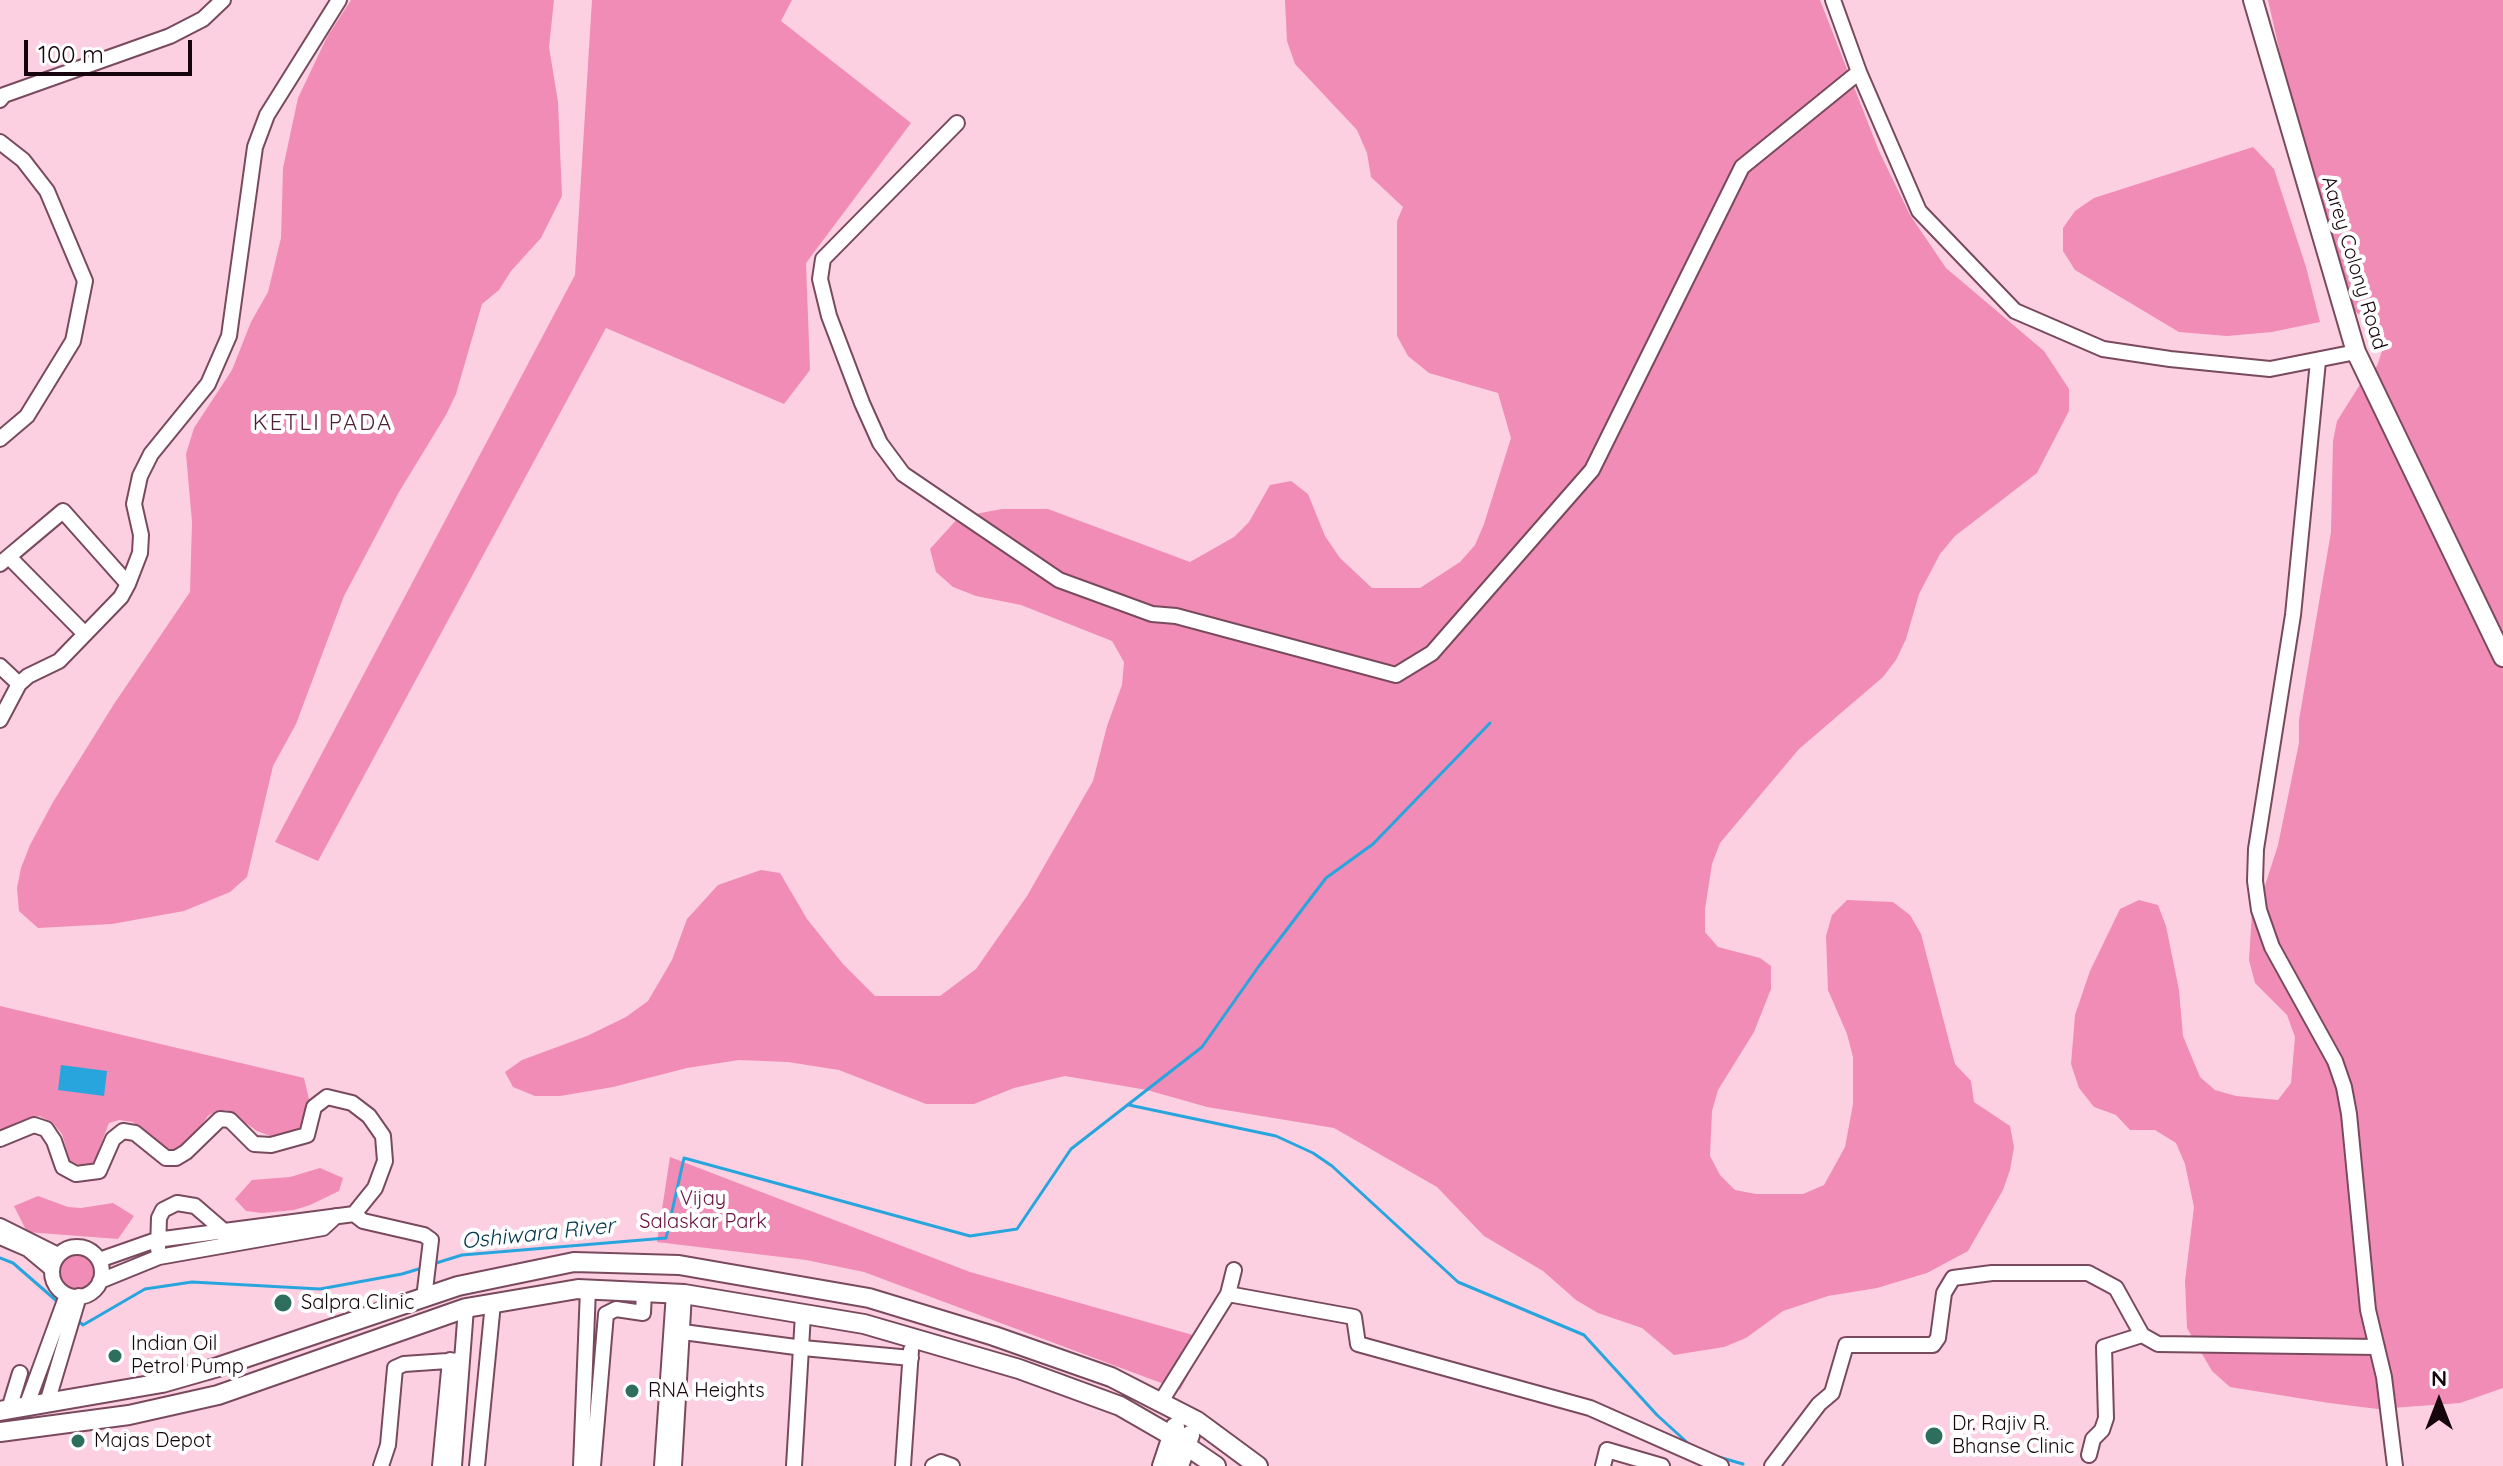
<!DOCTYPE html>
<style>
body{margin:0}
#map{position:relative;width:2503px;height:1466px;overflow:hidden;background:#fdd0e1;font-family:Quicksand,sans-serif}
canvas{display:block}
.north{position:absolute;left:2399px;top:1362px;width:80px;height:80px;-webkit-text-stroke:6px #fff;paint-order:stroke;rotate:0deg;font-size:22px;font-weight:700;line-height:32px;text-align:center;color:#16050d}
.north::after{content:'';display:block;margin:auto;width:28px;height:36px;background:#16050d;clip-path:polygon(50% 0,100% 100%,50% 72%,0 100%)}
.scale{position:absolute;left:24px;top:40px;width:168px;height:36px;box-sizing:border-box;border:4px solid #16050d;border-top:0;padding-left:10px;font-size:24px;line-height:28px;white-space:nowrap;color:#16050d;-webkit-text-stroke:6px #fff;paint-order:stroke}
</style>
<div id="map">
<canvas width="2503" height="1466"></canvas>
<div class="north">N</div>
<div class="scale">100 m</div>
</div>
<script>
const ctx = document.querySelector('canvas').getContext('2d');
ctx.lineJoin = 'round';
function fill(path, color) { ctx.fillStyle = color; ctx.fill(path, 'evenodd'); }
const toPath = rows => new Path2D(rows.map(r => 'M' + r).join(''));
function trace(path, color, width, dash) { ctx.strokeStyle = color; ctx.lineWidth = width; ctx.lineCap = dash ? 'butt' : 'round'; ctx.setLineDash(dash || []); ctx.stroke(path); }
function write(font, color, halo, rows, align = 'center') {
  ctx.font = font + ' Quicksand,sans-serif'; ctx.lineWidth = 8; ctx.setLineDash([]); ctx.textBaseline = 'middle'; ctx.strokeStyle = halo; ctx.fillStyle = color; for (const [text, x, y, turn = 0] of rows) {
    ctx.save(); ctx.translate(x, y); ctx.rotate((+turn || 0) * Math.PI / 180); ctx.textAlign = isNaN(turn) ? turn : align; if (halo) ctx.strokeText(text, 0, 0); ctx.fillText(text, 0, 0); ctx.restore();
  }
}
fill(toPath([
 [351,0,554,0,549,47,558,102,562,196,541,238,511,271,499,290,482,304,456,394,446,415,399,492,344,596,296,724,273,766,247,877,230,892,184,911,112,924,38,928,19,911,17,888,21,868,30,845,53,802,114,704,190,592,192,522,186,454,194,428,232,370,251,322,268,292,281,238,283,168,298,98,327,37],
 [592,0,792,0,781,21,911,123,806,263,810,370,784,404,606,328,318,861,275,842,575,275],
 [1285,0,1820,0,1879,151,1910,215,1946,268,2044,351,2069,389,2069,411,2037,473,1955,536,1940,554,1919,594,1906,639,1896,660,1883,677,1799,749,1720,843,1712,864,1705,909,1705,932,1718,947,1760,958,1771,966,1771,989,1754,1032,1718,1090,1712,1111,1710,1156,1720,1175,1735,1190,1756,1194,1803,1194,1824,1185,1845,1147,1853,1104,1853,1057,1847,1034,1828,990,1826,936,1832,915,1847,900,1893,902,1910,915,1921,934,1955,1064,1971,1081,1974,1102,2010,1126,2014,1147,2010,1170,2003,1190,1968,1251,1927,1273,1877,1288,1828,1296,1783,1311,1746,1338,1724,1347,1674,1355,1642,1328,1598,1313,1576,1300,1543,1271,1484,1236,1437,1187,1334,1128,1207,1107,1147,1090,1065,1076,1014,1088,974,1104,926,1104,839,1070,788,1062,739,1060,687,1068,613,1087,560,1096,535,1096,513,1087,505,1072,522,1060,587,1036,626,1017,648,1001,672,960,687,919,718,885,761,870,780,873,807,919,843,964,875,996,940,996,976,969,1027,896,1093,781,1107,726,1122,685,1124,662,1112,641,1021,605,976,596,953,587,936,572,930,549,959,517,1002,509,1048,509,1190,562,1234,537,1249,522,1270,485,1291,481,1308,494,1325,536,1340,558,1372,588,1420,588,1460,562,1475,545,1484,524,1511,438,1498,393,1429,373,1408,356,1397,336,1397,221,1403,207,1371,177,1367,153,1357,130,1295,64,1287,41],
 [2268,0,2503,0,2503,1388,2460,1403,2378,1409,2329,1403,2230,1387,2212,1371,2187,1328,2185,1281,2194,1207,2185,1164,2176,1143,2155,1130,2130,1130,2116,1115,2094,1107,2079,1088,2071,1064,2075,1015,2090,971,2120,909,2139,900,2158,905,2166,926,2179,990,2183,1036,2200,1077,2215,1090,2236,1096,2278,1100,2291,1083,2295,1037,2287,1015,2255,983,2249,960,2252,912,2263,892,2278,845,2299,743,2299,720,2331,532,2333,441,2337,421,2361,383,2377,366,2384,345,2367,322,2342,299,2312,194],
 [2253,147,2274,169,2306,267,2320,322,2272,332,2227,336,2179,332,2075,270,2063,251,2063,228,2075,211,2094,198],
 [0,1006,304,1078,309,1099,306,1119,294,1134,273,1137,257,1131,227,1110,216,1111,208,1116,188,1144,174,1150,159,1146,133,1122,119,1120,109,1123,94,1162,84,1167,70,1161,62,1134,52,1122,39,1116,20,1121,0,1134],
 [670,1157,970,1272,1207,1339,1180,1390,864,1272,806,1260,657,1242],
 [320,1168,343,1178,339,1191,310,1205,294,1210,262,1213,246,1211,235,1199,252,1180,290,1177],
 [38,1196,68,1207,81,1208,113,1203,134,1216,118,1239,27,1232,14,1206],
 '58 1271a19 19 0 1 1 38 0a19 19 0 1 1-38 0Z'
]), '#f08cb6');
fill(toPath([
 [61,1065,107,1071,104,1096,58,1090]
]), '#29a5de');
trace(toPath([
 [1129,1105,1276,1136,1313,1153,1332,1166,1458,1282,1584,1335,1657,1415,1691,1446],
 [0,1258,13,1263,59,1303],
 [433,1264,462,1255,666,1238,684,1158,970,1236,1017,1229,1071,1149,1202,1047,1259,966,1326,878,1373,844,1490,723],
 [76,1319,83,1325,145,1289,192,1282,320,1289,402,1274,422,1268],
 [1715,1456,1743,1464]
]), '#29a5de', 3);
const minor = toPath([
 [1833,0,1859,72,1919,211,2015,311,2103,349,2170,359,2270,369,2356,352],
 [0,100,4,95,170,36,203,19,223,0],
 [957,123,823,259,820,279,829,316,862,403,880,443,903,474,1059,580,1152,614,1176,616,1396,675,1432,653,1592,470,1742,167,1859,72],
 [0,142,23,160,47,191,85,281,73,341,27,416,0,439],
 [2318,361,2293,615,2256,849,2255,881,2259,910,2272,947,2335,1061,2344,1087,2349,1114,2368,1310,2384,1377,2395,1466],
 [9,557,85,634],
 [0,564,63,511,128,584,121,597,59,661,28,676,19,684,0,720],
 [128,584,140,553,141,535,134,504,140,476,151,454,208,384,229,336,255,147,267,115,339,0],
 [0,666,19,684],
 [0,1139,34,1125,46,1129,54,1141,63,1167,76,1174,99,1171,113,1139,123,1131,135,1133,166,1158,176,1158,186,1152,220,1119,230,1120,254,1144,271,1145,307,1135,314,1107,327,1097,352,1103,369,1116,383,1136,385,1161,375,1188,354,1214,156,1240,99,1260],
 [354,1214,363,1221,424,1235,431,1240,424,1298],
 [0,1226,58,1255],
 [0,1237,28,1249,52,1269],
 '52 1272a25 25 0 1 1 50 0a25 25 0 1 1-50 0Z',
 [158,1249,159,1218,163,1210,177,1203,195,1206,224,1231,225,1238],
 [100,1281,159,1257,323,1228,336,1216],
 [1228,1294,1234,1270],
 [683,1332,803,1348,911,1358],
 [47,1403,79,1296],
 [1160,1403,1228,1294,1354,1317,1358,1344,1590,1408,1721,1466],
 [26,1407,67,1295],
 [9,1409,20,1373],
 [2089,1455,2093,1439,2102,1430,2106,1418,2104,1347,2142,1335],
 [381,1466,388,1445,395,1368,404,1364,462,1360],
 [440,1466,450,1360],
 [454,1466,466,1308],
 [477,1466,493,1303],
 [581,1466,588,1289],
 [593,1466,606,1314,616,1309,643,1313,644,1292],
 [662,1466,674,1293],
 [674,1466,684,1294],
 [794,1466,803,1314],
 [903,1466,911,1350],
 [933,1466,941,1462,952,1466],
 [1603,1466,1607,1450,1662,1466],
 [1772,1466,1819,1404,1832,1393,1846,1345,1933,1345,1938,1338,1944,1293,1953,1278,1992,1273,2088,1273,2116,1288,2142,1335,2158,1344,2377,1347]
]);
const major = toPath([
 [2253,0,2356,352,2503,657],
 [0,1411,162,1383,218,1367,458,1286,574,1262,679,1265,869,1298,994,1336,1111,1377,1197,1421,1258,1466],
 [0,1432,129,1415,218,1395,466,1308,578,1289,684,1294,864,1324,1019,1369,1120,1406,1172,1436,1216,1466],
 [1162,1466,1175,1427],
 [1179,1466,1190,1435]
]);
trace(minor, '#794a5d', 18);
trace(major, '#794a5d', 22);
trace(minor, '#fff', 14);
trace(major, '#fff', 18);
for (const [x, y, r, color] of [
 [283,1303,10,"#2d6e5d"],
 [115,1356,8,"#2d6e5d"],
 [632,1391,8,"#2d6e5d"],
 [1934,1436,10,"#2d6e5d"],
 [78,1441,8,"#2d6e5d"]
]) { const dot = new Path2D(); dot.arc(x, y, r, 0, 2 * Math.PI); ctx.fillStyle = color; ctx.fill(dot); trace(dot, '#fff', 3); }
write('20px', '#16050d', '#fff', [
 ["Aarey Colony Road",2354,263,73]
]);
write('20px', '#6a1040', '#fff', [
 ["Vijay",703,1199],
 ["Salaskar Park",703,1222]
]);
write('20px', '#16050d', '#fff', [
 ["Salpra Clinic",301,1303],
 ["Indian Oil",131,1344],
 ["Petrol Pump",131,1367],
 ["RNA Heights",648,1391],
 ["Dr. Rajiv R.",1952,1424],
 ["Bhanse Clinic",1952,1447],
 ["Majas Depot",94,1441]
], 'left');
ctx.letterSpacing = '2px';
write('22px', '#4d2235', '#fff', [
 ["KETLI PADA",323,423]
]);
ctx.letterSpacing = '0px';
write('italic 22px', '#02374d', '#fff', [
 ["Oshiwara River",538,1234,-6]
]);
</script>
